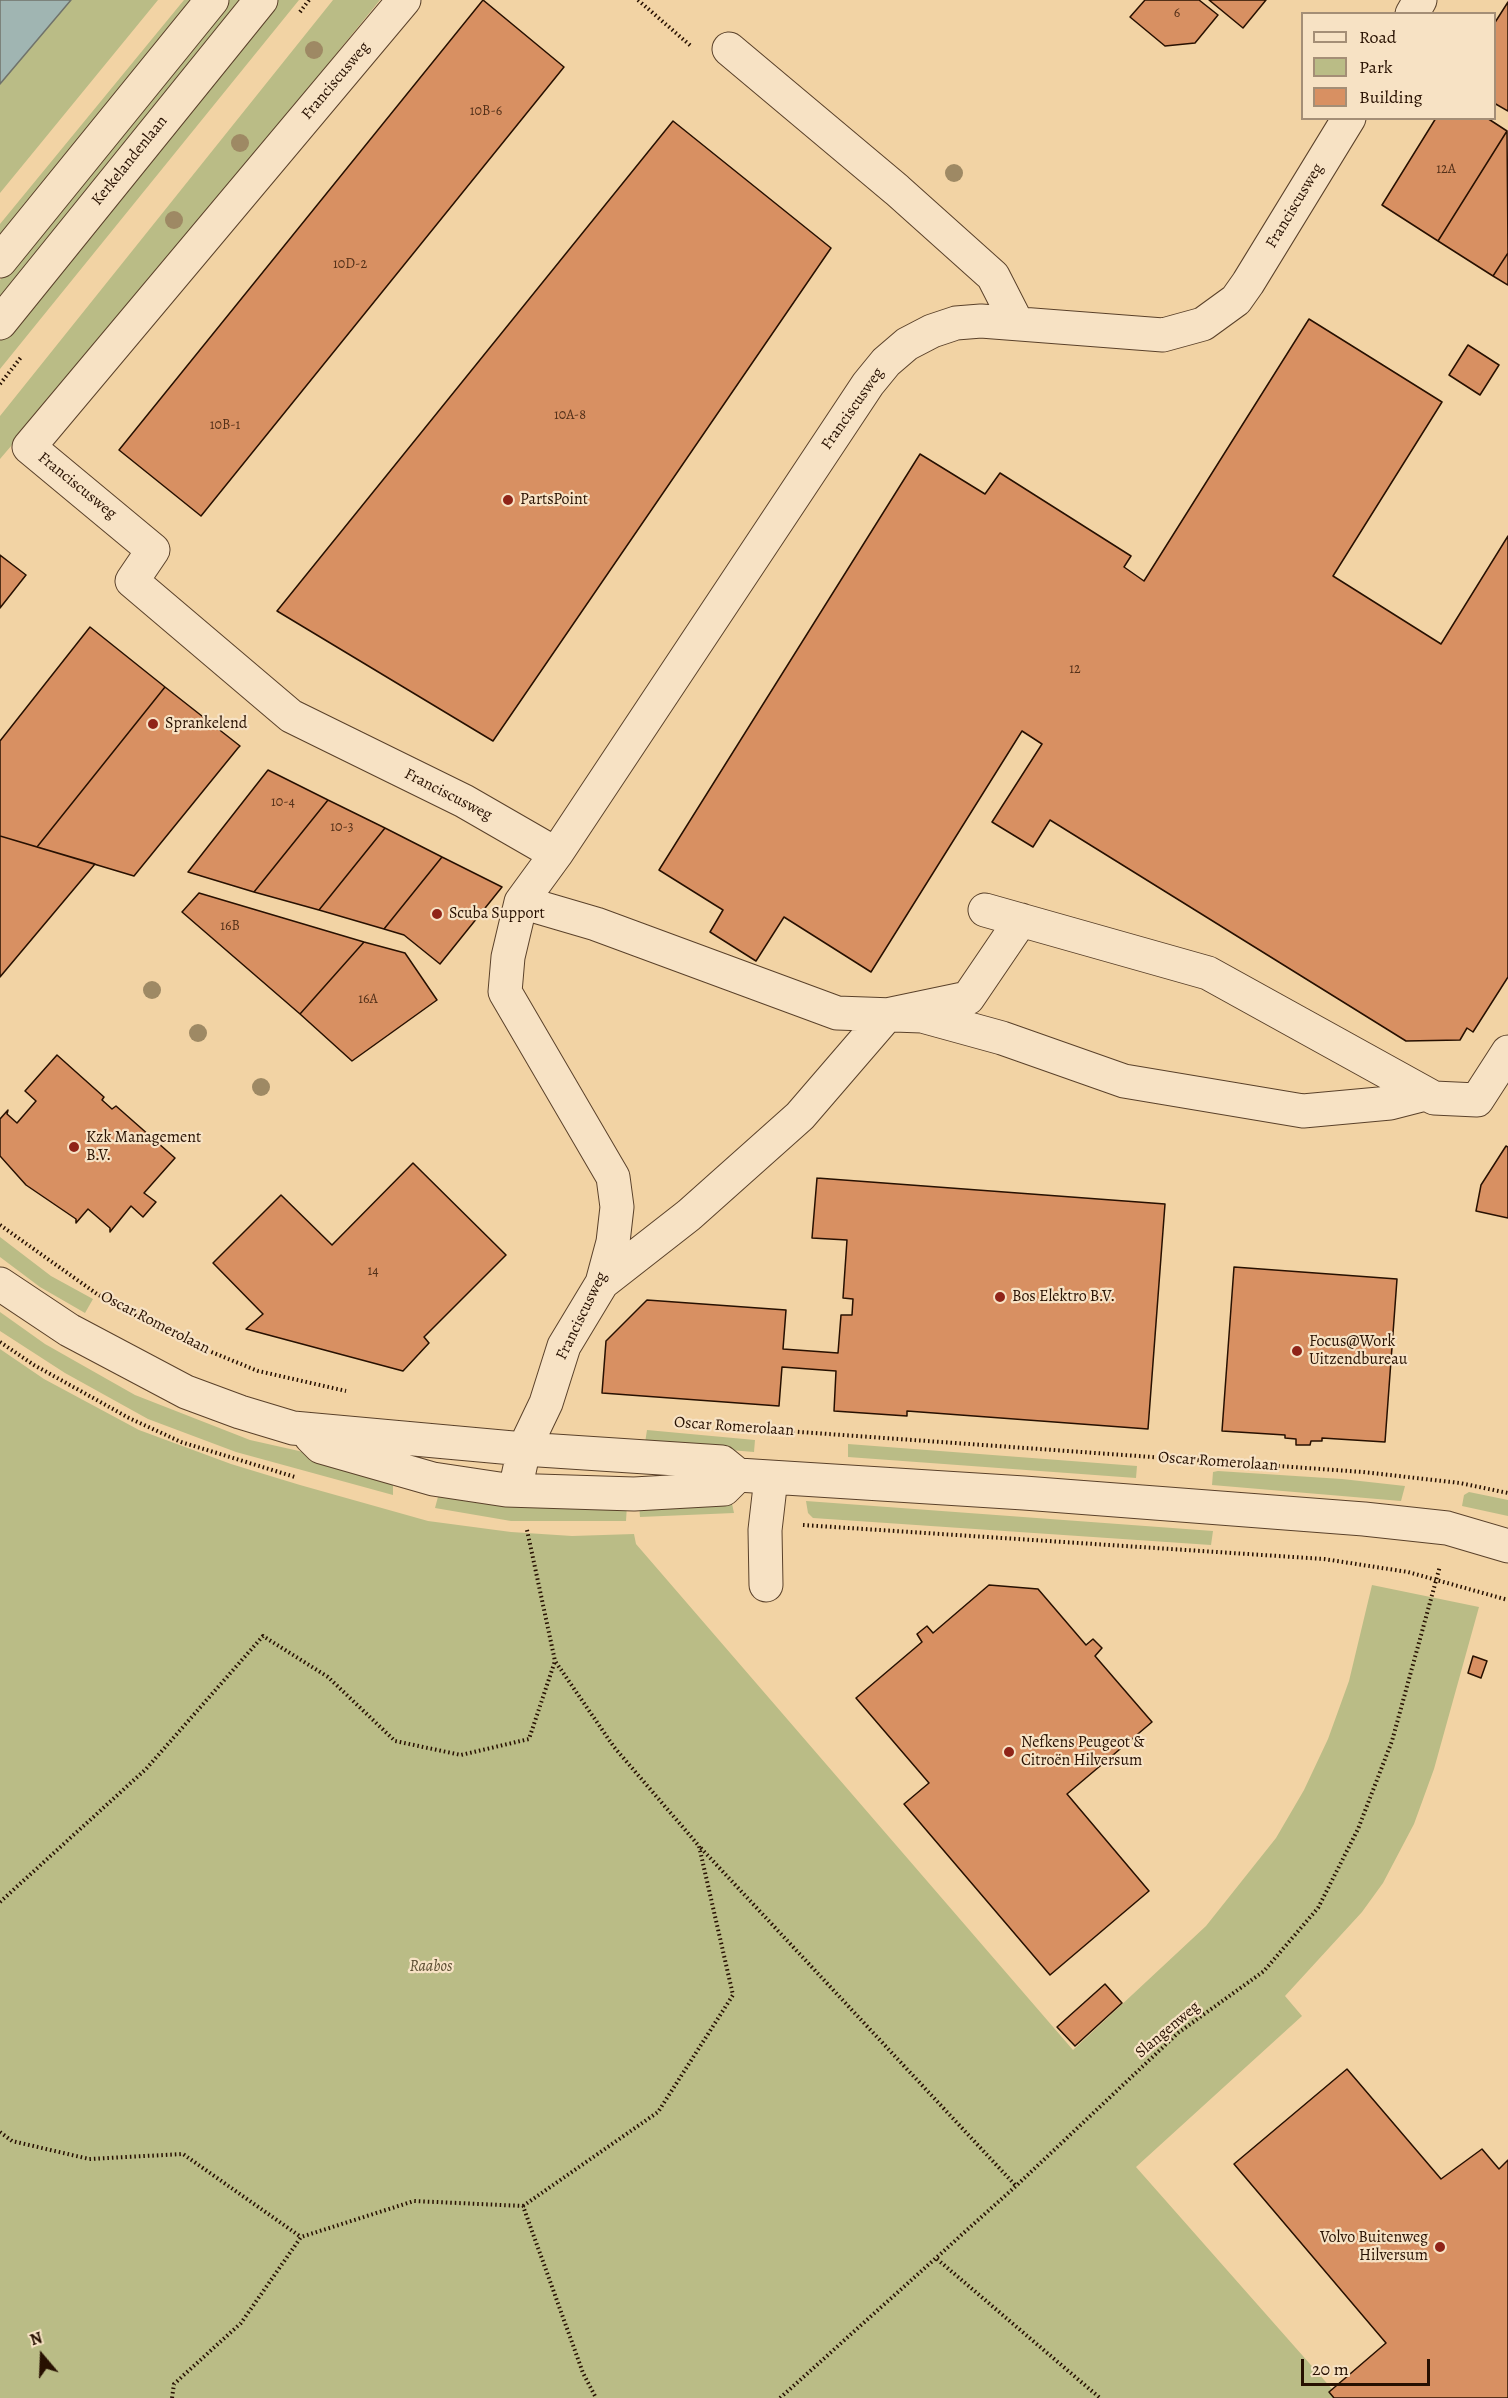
<!DOCTYPE html>
<meta charset="utf-8">
<style>
body{margin:0}
#map{position:relative;width:1508px;height:2398px;overflow:hidden;background:#f2d3a4;font-family:Alegreya,serif}
canvas{display:block}
.legend{position:absolute;left:1301px;top:12px;width:195px;height:108px;box-sizing:border-box;background:#f7e2c4;border:2px solid #a48e76;margin:0;padding:8px 10px;list-style:none;font-size:18px;color:#271001}
.legend li{display:flex;align-items:center;gap:12px;height:30px}
.legend b{width:30px;border:2px solid #a48e76}
.north{position:absolute;left:12px;top:2326px;width:60px;height:60px;-webkit-text-stroke:4px #f7e2c4;paint-order:stroke;rotate:341deg;font-size:16px;font-weight:700;line-height:24px;text-align:center;color:#271001}
.north::after{content:'';display:block;margin:auto;width:21px;height:27px;background:#271001;clip-path:polygon(50% 0,100% 100%,50% 72%,0 100%)}
.scale{position:absolute;left:1301px;top:2359px;width:129px;height:27px;box-sizing:border-box;border:3px solid #271001;border-top:0;padding-left:8px;font-size:18px;line-height:21px;white-space:nowrap;color:#271001;-webkit-text-stroke:4px #f7e2c4;paint-order:stroke}
</style>
<div id="map">
<canvas width="1508" height="2398"></canvas>
<ul class="legend">
<li><b style="height:8px;background:#f7e2c4"></b>Road</li>
<li><b style="height:16px;background:#babc86"></b>Park</li>
<li><b style="height:16px;background:#d89062"></b>Building</li>
</ul>
<div class="north">N</div>
<div class="scale">20 m</div>
</div>
<script>
const ctx = document.querySelector('canvas').getContext('2d');
ctx.lineJoin = 'round';
function fill(path, color) { ctx.fillStyle = color; ctx.fill(path, 'evenodd'); }
const toPath = rows => new Path2D(rows.map(r => 'M' + r).join(''));
function trace(path, color, width, dash) { ctx.strokeStyle = color; ctx.lineWidth = width; ctx.lineCap = dash ? 'butt' : 'round'; ctx.setLineDash(dash || []); ctx.stroke(path); }
function write(font, color, halo, rows, align = 'center') {
  ctx.font = font + ' Alegreya,serif'; ctx.lineWidth = 4.5; ctx.setLineDash([]); ctx.textBaseline = 'middle'; ctx.strokeStyle = halo; ctx.fillStyle = color; for (const [text, x, y, turn = 0] of rows) {
    ctx.save(); ctx.translate(x, y); ctx.rotate((+turn || 0) * Math.PI / 180); ctx.textAlign = isNaN(turn) ? turn : align; if (halo) ctx.strokeText(text, 0, 0); ctx.fillText(text, 0, 0); ctx.restore();
  }
}
fill(toPath([
 [71,0,158,0,0,193,0,84],
 [184,0,197,0,0,244,0,224],
 [227,0,247,0,0,301,0,280],
 [271,0,299,0,0,369,0,337],
 [333,0,380,0,134,302,0,459,0,416],
 [0,1237,51,1276,93,1299,85,1313,40,1287,0,1257],
 [0,1312,45,1344,135,1395,250,1440,299,1451,393,1483,393,1495,236,1452,148,1419,65,1373,0,1331],
 [0,1349,44,1379,139,1430,231,1464,300,1485,428,1521,511,1532,572,1536,634,1534,636,1544,1073,2050,1206,1926,1276,1838,1304,1790,1328,1739,1349,1681,1372,1585,1479,1607,1434,1769,1414,1824,1383,1883,1362,1912,1285,1996,1302,2016,1136,2167,1340,2398,0,2398],
 [647,1430,755,1440,754,1452,645,1443],
 [848,1444,1137,1466,1136,1478,848,1457],
 [1218,1471,1342,1479,1405,1486,1401,1501,1212,1485,1213,1472],
 [1469,1492,1508,1500,1508,1516,1462,1506,1464,1495],
 [439,1493,627,1505,626,1521,511,1521,435,1508],
 [731,1499,734,1513,640,1517,639,1504],
 [806,1501,1213,1531,1211,1545,813,1518,808,1513]
]), '#babc86');
const water = toPath([
 [0,0,71,0,0,84,0,0]
]);
fill(water, '#a0b5b2');
trace(water, '#70736b', 1.5);
const building = toPath([
 [483,0,564,67,201,516,119,450,483,0],
 [1145,0,1199,0,1218,15,1195,43,1165,46,1130,17,1145,0],
 [1209,0,1266,0,1243,28,1209,0],
 [1508,2,1508,111,1494,103,1494,24,1508,2],
 [1436,118,1487,118,1507,131,1438,241,1382,205,1436,118],
 [673,121,831,248,493,741,277,611,673,121],
 [1507,131,1508,253,1493,276,1438,241,1507,131],
 [1508,253,1508,285,1493,276,1508,253],
 [1309,319,1442,402,1333,576,1441,644,1508,536,1508,977,1473,1032,1467,1028,1460,1040,1406,1041,1050,820,1033,847,992,822,1042,744,1022,731,871,972,784,917,756,961,710,932,723,910,659,870,920,454,985,494,1000,473,1131,556,1124,567,1144,581,1309,319],
 [1468,345,1499,365,1480,395,1449,375,1468,345],
 [0,555,26,575,0,608,0,555],
 [90,627,165,687,37,847,0,836,0,741,90,627],
 [165,687,240,746,238,748,134,876,37,847,165,687],
 [268,770,328,800,254,892,188,872,268,770],
 [328,800,385,828,319,910,254,892,328,800],
 [385,828,442,857,384,929,319,910,385,828],
 [0,836,95,864,0,977,0,836],
 [442,857,502,887,440,964,404,935,384,929,442,857],
 [199,893,364,942,300,1014,182,912,199,893],
 [364,942,405,953,437,1000,352,1061,300,1014,364,942],
 [57,1055,104,1097,102,1100,112,1109,116,1106,175,1158,144,1193,156,1202,143,1217,131,1206,110,1232,110,1228,88,1209,76,1223,76,1219,26,1185,0,1156,0,1119,8,1110,7,1114,17,1123,36,1101,25,1091,57,1055],
 [1506,1146,1508,1147,1508,1218,1476,1211,1481,1185,1506,1146],
 [413,1163,506,1255,424,1337,429,1343,403,1371,246,1329,263,1314,213,1263,281,1195,332,1245,413,1163],
 [817,1178,1165,1204,1148,1429,907,1411,907,1416,834,1411,836,1371,782,1367,779,1406,602,1393,606,1341,647,1300,786,1310,783,1349,838,1353,841,1315,852,1315,853,1299,843,1298,847,1240,812,1238,817,1178],
 [1234,1267,1397,1279,1385,1442,1322,1438,1322,1441,1311,1441,1310,1445,1296,1445,1296,1439,1285,1438,1285,1435,1222,1431,1234,1267],
 [989,1585,1038,1589,1086,1645,1093,1639,1102,1648,1095,1656,1152,1722,1067,1794,1149,1891,1050,1975,904,1804,929,1783,856,1698,922,1642,917,1634,927,1626,933,1633,989,1585],
 [1473,1656,1487,1661,1481,1678,1468,1673,1473,1656],
 [1105,1984,1122,2003,1075,2046,1057,2027,1105,1984],
 [1347,2069,1441,2179,1482,2149,1499,2169,1508,2160,1508,2398,1334,2398,1329,2392,1386,2343,1234,2164,1347,2069]
]);
fill(building, '#d89062');
trace(building, '#271001', 1.5);
const minor = toPath([
 [404,0,29,447,153,550,132,581,291,716,464,801,556,854],
 [1412,14,1420,0],
 [729,49,897,190,993,276,1017,323],
 [0,261,212,0],
 [0,323,261,0],
 [521,902,596,924,837,1013,922,1016,1002,1038,1124,1081,1303,1111,1390,1103,1425,1094],
 [985,910,1208,973,1434,1098,1477,1100,1508,1052],
 [602,1283,689,1215,800,1116,887,1015,968,998,1021,920],
 [0,1284,69,1330,186,1392,240,1412,293,1428,524,1449,722,1462,738,1475,1024,1493,1364,1519,1447,1528,1508,1546],
 [311,1437,321,1447,433,1479,506,1490,634,1494,724,1489,738,1475],
 [515,1490,524,1449,546,1403,564,1346,602,1283,613,1242,617,1207,613,1177,505,992,508,957,521,902,556,854,868,384,886,362,907,344,932,331,956,323,981,321,1163,335,1203,324,1236,300,1248,283,1349,118],
 [766,1585,765,1530,771,1478]
]);
trace(minor, '#5a412a', 35);
trace(toPath([
 [638,0,692,47],
 [300,12,309,0],
 [0,384,22,356],
 [0,1225,97,1294,177,1338,258,1371,346,1391],
 [0,1342,34,1365,129,1418,181,1442,295,1477],
 [744,1428,1363,1472,1460,1483,1508,1493],
 [803,1525,1324,1559,1408,1572,1508,1600],
 [527,1530,555,1661],
 [0,1902,146,1769,263,1636,328,1677,395,1741,461,1755,529,1739,555,1661,614,1747,699,1846],
 [0,2132,12,2141,89,2159,183,2154,301,2237],
 [523,2206,658,2112,733,1995,699,1846,1016,2186],
 [937,2259,1100,2398],
 [172,2398,174,2384,241,2323,301,2237,414,2201,523,2206,583,2373,596,2398],
 [780,2398,1016,2186,1178,2033,1264,1971,1318,1908,1358,1829,1392,1741,1440,1566]
]), '#271001', 4, [1.5, 3]);
trace(minor, '#f7e2c4', 33);
ctx.fillStyle = '#9e8964';
for (const [x, y] of [
 [314,50],
 [240,143],
 [954,173],
 [174,220],
 [152,990],
 [198,1033],
 [261,1087]
]) { ctx.beginPath(); ctx.arc(x, y, 9, 0, 2 * Math.PI); ctx.fill(); }
for (const [x, y, r, color] of [
 [508,500,6,"#8f2418"],
 [153,724,6,"#8f2418"],
 [437,914,6,"#8f2418"],
 [74,1147,6,"#8f2418"],
 [1000,1297,6,"#8f2418"],
 [1297,1351,6,"#8f2418"],
 [1009,1752,6,"#8f2418"],
 [1440,2247,6,"#8f2418"]
]) { const dot = new Path2D(); dot.arc(x, y, r, 0, 2 * Math.PI); ctx.fillStyle = color; ctx.fill(dot); trace(dot, '#f7e2c4', 2); }
write('14px', '#533019', null, [
 ["6",1177,14],
 ["10B-6",486,112],
 ["12A",1446,170],
 ["10D-2",350,265],
 ["10A-8",570,416],
 ["10B-1",225,426],
 ["12",1075,670],
 ["10-4",283,803],
 ["10-3",342,828],
 ["16B",230,927],
 ["16A",368,1000],
 ["14",373,1272]
]);
write('16px', '#271001', '#f7e2c4', [
 ["Franciscusweg",336,81,-50],
 ["Kerkelandenlaan",130,161,-51],
 ["Franciscusweg",1295,206,-59],
 ["Franciscusweg",853,409,-55],
 ["Franciscusweg",77,486,39],
 ["Franciscusweg",448,795,27],
 ["Franciscusweg",582,1316,-64],
 ["Oscar Romerolaan",155,1323,27],
 ["Oscar Romerolaan",734,1427,4],
 ["Oscar Romerolaan",1218,1462,4],
 ["Slangenweg",1168,2030,-40]
]);
write('16px', '#271001', '#f7e2c4', [
 ["PartsPoint",520,500],
 ["Sprankelend",165,724],
 ["Scuba Support",449,914],
 ["Kzk Management",86,1138],
 ["B.V.",86,1156],
 ["Bos Elektro B.V.",1012,1297],
 ["Focus@Work",1309,1342],
 ["Uitzendbureau",1309,1360],
 ["Nefkens Peugeot &",1021,1743],
 ["Citroën Hilversum",1021,1761],
 ["Volvo Buitenweg",1428,2238,"right"],
 ["Hilversum",1428,2256,"right"]
], 'left');
write('italic 16px', '#5a4c30', '#f7e2c4', [
 ["Raabos",431,1967]
]);
</script>
